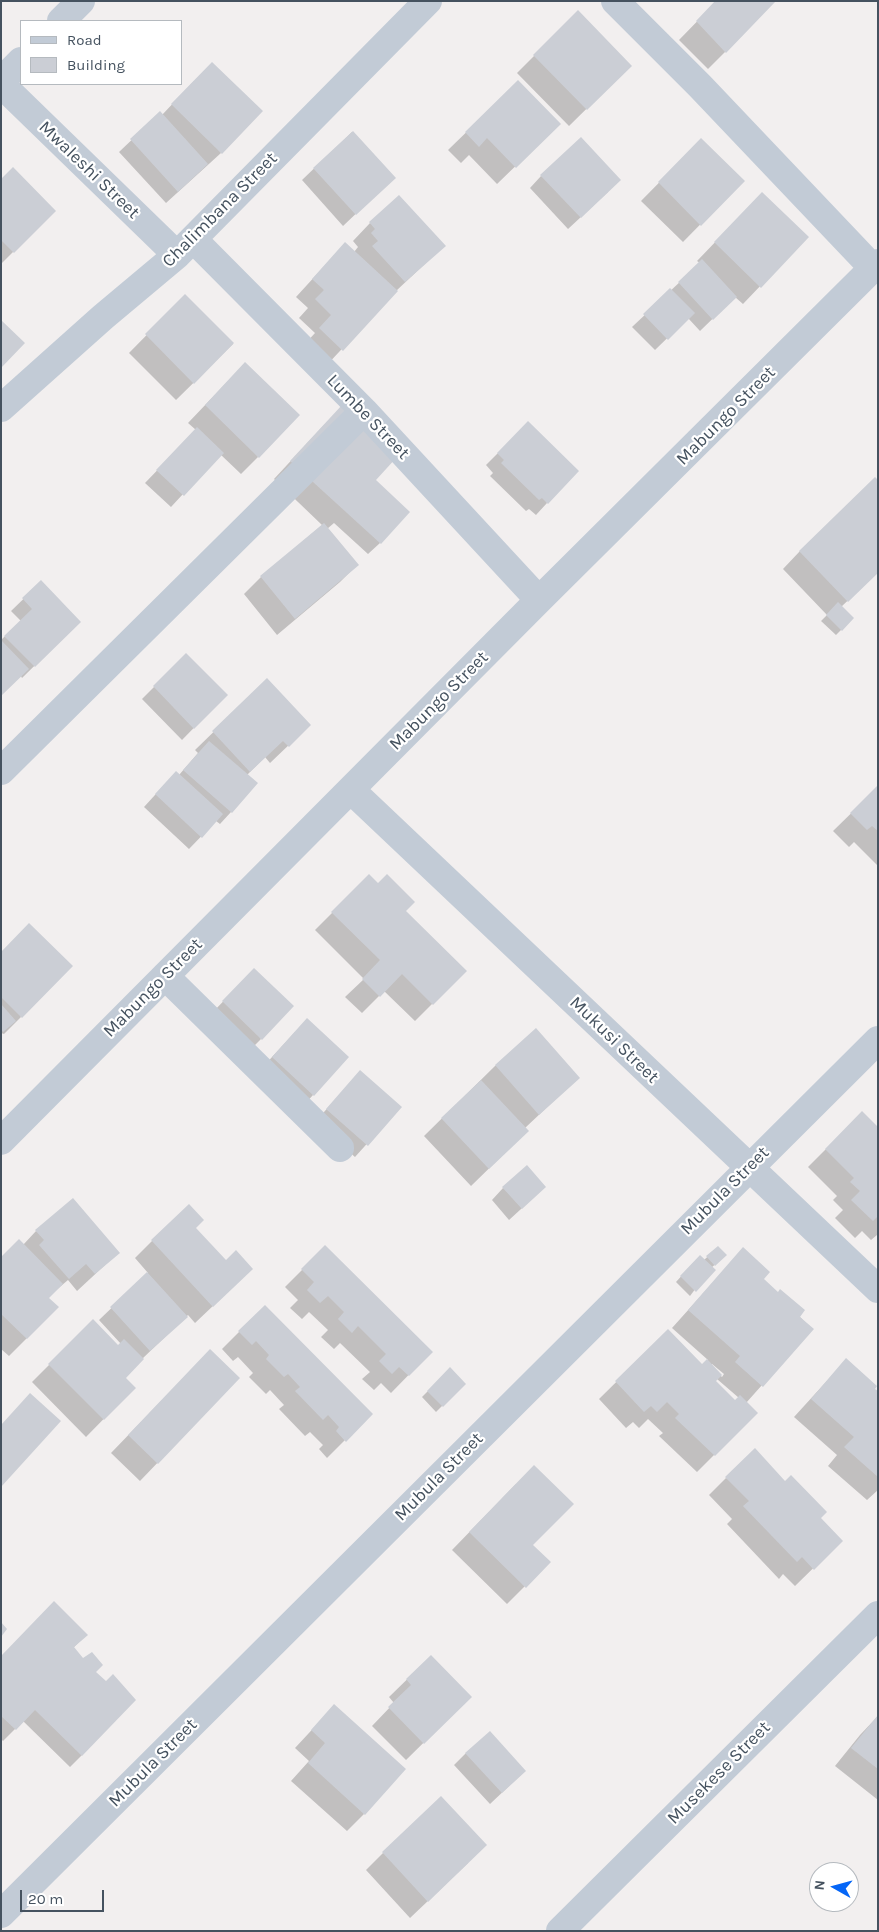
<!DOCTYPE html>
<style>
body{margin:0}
#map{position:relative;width:879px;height:1932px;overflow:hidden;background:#f2efef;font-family:Karla,sans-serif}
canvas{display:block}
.frame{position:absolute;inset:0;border:2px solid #45525f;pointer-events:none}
.legend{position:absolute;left:20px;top:20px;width:162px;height:65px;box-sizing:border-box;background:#fff;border:1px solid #b5babf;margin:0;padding:6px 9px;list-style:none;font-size:15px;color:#45525f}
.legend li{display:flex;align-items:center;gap:10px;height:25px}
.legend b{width:25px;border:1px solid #b5babf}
.north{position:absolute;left:809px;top:1862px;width:50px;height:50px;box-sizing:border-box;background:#fff;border:1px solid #b5babf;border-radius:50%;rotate:277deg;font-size:14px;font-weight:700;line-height:20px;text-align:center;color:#45525f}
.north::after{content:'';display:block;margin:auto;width:18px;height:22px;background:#0566f7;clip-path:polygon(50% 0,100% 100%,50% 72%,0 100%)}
.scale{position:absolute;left:20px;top:1890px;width:84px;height:22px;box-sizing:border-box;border:2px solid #45525f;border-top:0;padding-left:6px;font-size:15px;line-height:18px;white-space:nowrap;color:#45525f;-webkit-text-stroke:4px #fff;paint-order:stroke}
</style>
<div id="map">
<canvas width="879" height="1932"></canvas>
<div class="frame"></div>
<ul class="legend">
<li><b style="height:6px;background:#c2cbd6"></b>Road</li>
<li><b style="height:14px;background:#cbced5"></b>Building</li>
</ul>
<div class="north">N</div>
<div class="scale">20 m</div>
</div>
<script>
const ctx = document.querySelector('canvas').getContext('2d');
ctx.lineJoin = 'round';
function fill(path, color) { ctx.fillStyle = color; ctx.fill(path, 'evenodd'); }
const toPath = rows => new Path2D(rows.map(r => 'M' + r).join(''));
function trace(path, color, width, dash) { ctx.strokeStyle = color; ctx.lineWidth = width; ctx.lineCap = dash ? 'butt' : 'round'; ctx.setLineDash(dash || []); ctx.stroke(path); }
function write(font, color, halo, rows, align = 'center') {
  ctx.font = font + ' Karla,sans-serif'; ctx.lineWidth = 4.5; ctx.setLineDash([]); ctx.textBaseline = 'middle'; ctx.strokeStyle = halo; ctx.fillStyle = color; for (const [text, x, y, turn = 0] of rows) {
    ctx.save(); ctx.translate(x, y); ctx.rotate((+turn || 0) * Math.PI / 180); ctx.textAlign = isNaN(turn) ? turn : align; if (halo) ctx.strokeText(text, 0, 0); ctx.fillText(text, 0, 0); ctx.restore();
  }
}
fill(toPath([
 [717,1,725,52,708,69,679,40],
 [578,12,630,66,569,126,517,73],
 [194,81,221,153,166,203,119,152,160,113,162,115],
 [518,82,559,124,497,184,469,155,461,163,448,150],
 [352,132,382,189,343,226,302,180],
 [701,140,743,181,683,242,641,201],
 [541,176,608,192,568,229,530,188],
 [1,181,54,211,1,264],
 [745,211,807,237,743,304,735,297,700,331,688,318,655,350,632,327,700,263,697,261],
 [370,223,444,246,396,291,325,367,303,346,315,333,299,318,308,308,296,297,328,262,354,252,358,247,353,241],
 [185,296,233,344,176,400,129,353],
 [228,381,258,457,241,474,220,454,171,507,145,483,196,430,188,423],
 [528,423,547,503,536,515,529,509,526,511,490,476,493,473,486,465],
 [325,424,374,480,380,543,368,554,334,523,327,529,357,565,340,582,277,635,244,594,261,577,322,525,274,479],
 [800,551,878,572,841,607,853,618,836,635,821,621,827,615,783,569],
 [41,582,79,622,22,678,1,640,21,621,11,611],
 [186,655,226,695,182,740,142,699],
 [267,680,292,742,270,763,265,757,247,775,231,812,220,824,216,821,189,849,144,807,165,784,179,775,198,753,195,750],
 [878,787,878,866,854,842,849,847,833,831],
 [369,876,465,971,415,1021,384,991,362,1013,345,997,364,979,315,930],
 [1,953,21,1017,4,1034,1,1033],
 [243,981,261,1039,249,1051,211,1014],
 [535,1030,578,1078,525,1128,510,1148,471,1186,424,1136,495,1066],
 [295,1032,313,1095,302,1107,261,1069],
 [360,1072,400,1107,355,1157,315,1122],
 [862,1113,878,1129,878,1236,877,1235,871,1240,862,1231,855,1238,835,1218,843,1210,833,1200,837,1196,808,1167],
 [503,1188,532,1199,509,1220,492,1200],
 [194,1228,234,1286,195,1323,188,1315,142,1359,124,1378,134,1388,86,1437,32,1382,93,1321,118,1347,121,1344,99,1320,148,1273,135,1258,152,1241],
 [36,1231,118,1253,77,1291,68,1280,47,1298,57,1308,9,1356,1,1349,1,1258,23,1245],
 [325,1247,431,1352,391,1393,381,1383,374,1390,362,1379,370,1372,340,1343,334,1349,321,1337,328,1330,309,1312,302,1319,290,1308,298,1300,285,1287],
 [718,1247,719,1261,711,1268,690,1296,676,1282,694,1262,704,1260],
 [743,1249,762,1279,812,1329,746,1403,756,1413,697,1472,659,1436,663,1433,648,1419,639,1428,633,1422,626,1428,599,1399,668,1331,702,1366,708,1360,672,1328],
 [712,1364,724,1374,722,1377,711,1366],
 [717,1379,739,1398,735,1402,714,1382],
 [265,1306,371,1414,327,1458,319,1449,323,1445,310,1432,305,1436,279,1409,284,1405,270,1390,266,1394,249,1377,253,1373,238,1357,233,1361,222,1349],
 [846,1360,878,1393,878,1490,867,1500,828,1466,837,1455,794,1417],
 [193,1368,239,1378,140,1481,111,1453],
 [450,1369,464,1384,436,1412,422,1397],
 [726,1478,819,1518,841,1541,795,1586,783,1574,779,1579,727,1524,732,1519,709,1495],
 [516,1484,531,1545,549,1562,507,1604,452,1550],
 [86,1635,73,1648,95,1672,82,1755,70,1767,23,1721,3,1741,1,1739,1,1657],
 [431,1656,470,1697,406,1760,372,1726,394,1703,389,1697],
 [334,1706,364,1814,347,1831,291,1781,309,1761,295,1748],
 [877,1717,878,1718,878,1800,835,1766,860,1735],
 [466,1753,525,1771,490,1804,454,1765],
 [383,1853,468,1863,410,1918,366,1870]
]), '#0003');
fill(toPath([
 [715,1,776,1,726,53,696,21],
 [578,10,632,66,587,110,533,55],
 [212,62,263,111,222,154,171,104],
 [518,80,561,124,516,168,487,138,479,147,465,132],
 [160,111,208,164,178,192,130,139],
 [353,131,396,178,356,215,313,168],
 [581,137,621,180,581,218,540,175],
 [701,138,745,181,701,226,658,182],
 [13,167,56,211,14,253,1,240,1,179],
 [762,192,809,237,761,288,714,242],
 [399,195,446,246,405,282,372,246,378,241,371,233,375,229,369,222],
 [345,242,398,291,343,351,319,328,331,315,315,299,324,290,312,279],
 [702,259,737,297,713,320,678,282],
 [670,288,695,313,668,340,643,314],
 [185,294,234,343,194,384,145,334],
 [1,320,25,343,1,368],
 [245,362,300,415,259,458,205,405],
 [342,405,397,457,376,480,410,512,381,544,290,461],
 [528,421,579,471,548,504,542,498,539,500,501,463,504,460,497,453],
 [197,427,224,453,184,496,156,470],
 [875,477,878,480,878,573,848,602,799,551],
 [324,523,359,565,295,619,260,576],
 [41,580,81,622,35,667,4,636,32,609,22,598],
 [838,602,854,618,842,631,826,615],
 [1,640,29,669,1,696],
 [186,653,228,695,194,729,153,686],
 [267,678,311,725,289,747,283,741,250,772,212,731],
 [209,741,258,783,232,813,183,770],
 [176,771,223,814,202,838,155,794],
 [878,785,878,831,872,826,867,830,850,813],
 [369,874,378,883,387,874,415,902,406,911,467,971,433,1005,402,974,380,997,362,979,380,960,331,912],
 [29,923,73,966,22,1018,1,997,1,952],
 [254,968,294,1006,262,1040,222,1001],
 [1,1004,16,1021,3,1032,1,1029],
 [307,1018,349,1057,314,1096,272,1057],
 [536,1028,580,1078,539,1115,495,1065],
 [360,1070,402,1107,368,1146,326,1109],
 [481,1080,529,1131,489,1169,441,1118],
 [862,1111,878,1127,878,1216,873,1221,851,1200,860,1191,850,1182,854,1178,825,1149],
 [527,1165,546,1187,522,1209,502,1187],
 [73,1198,120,1253,95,1274,86,1264,69,1279,39,1245,44,1240,35,1230],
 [189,1204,204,1220,196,1228,226,1260,236,1250,253,1269,213,1307,151,1240],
 [19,1239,63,1284,49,1298,59,1307,27,1339,1,1314,1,1257],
 [325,1245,433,1352,409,1376,399,1367,392,1374,379,1361,386,1354,358,1326,352,1333,338,1319,344,1312,328,1296,320,1303,307,1290,314,1282,301,1269],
 [718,1246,727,1255,715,1266,706,1256],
 [743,1247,770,1272,764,1279,778,1292,780,1289,805,1310,800,1317,814,1329,763,1387,735,1362,740,1356,688,1310],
 [700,1255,716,1270,696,1292,680,1276],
 [147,1272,188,1317,150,1351,110,1307],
 [265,1305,373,1414,346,1442,336,1431,339,1427,328,1415,323,1420,295,1391,300,1387,288,1374,284,1377,266,1359,269,1355,256,1341,252,1345,238,1331],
 [93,1319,118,1345,124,1339,144,1359,126,1378,136,1388,104,1420,48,1364],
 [668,1329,702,1364,707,1359,722,1375,716,1381,735,1400,740,1395,758,1413,715,1456,675,1418,679,1414,667,1402,657,1412,651,1406,644,1412,615,1381],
 [210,1349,240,1378,158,1464,128,1435],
 [846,1358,877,1386,875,1389,878,1391,878,1477,844,1447,854,1437,811,1399],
 [450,1367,466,1384,443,1407,427,1391],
 [30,1393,61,1421,1,1487,1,1425],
 [755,1448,785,1481,791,1475,827,1512,821,1518,843,1541,814,1570,802,1557,797,1562,743,1506,749,1501,725,1477],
 [534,1465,574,1504,533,1545,551,1562,526,1588,469,1532],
 [54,1601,88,1635,74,1647,83,1658,92,1652,103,1665,96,1672,106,1681,113,1674,136,1700,82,1756,35,1710,16,1730,1,1716,1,1656],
 [1,1622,7,1629,1,1637],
 [431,1655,472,1697,424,1744,388,1707,411,1685,406,1679],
 [334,1704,406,1769,365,1815,308,1763,325,1743,311,1730],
 [878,1715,878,1769,851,1748],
 [490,1731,526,1771,502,1793,465,1753],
 [441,1796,487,1845,428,1902,382,1852]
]), '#cbced5');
trace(toPath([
 [615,1,700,86,873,268],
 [61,21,81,1],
 [1,81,21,61],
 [1,84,177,255],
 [193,239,364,411,539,600],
 [1,408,103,317,177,255,428,1],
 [1,771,364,411],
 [351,790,878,1289],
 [165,976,340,1148],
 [1,1141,539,600,878,263],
 [1,1914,878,1040],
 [560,1931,878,1615]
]), '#c2cbd6', 28);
write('18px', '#45525f', '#fff', [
 ["Mwaleshi Street",89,170,44],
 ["Chalimbana Street",220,210,-45],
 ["Mabungo Street",726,416,-45],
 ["Lumbe Street",368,417,46],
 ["Mabungo Street",439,701,-45],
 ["Mabungo Street",153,988,-45],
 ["Mukusi Street",614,1040,44],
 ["Mubula Street",725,1191,-45],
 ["Mubula Street",439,1477,-45],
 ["Mubula Street",153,1763,-45],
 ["Musekese Street",719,1773,-45]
]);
</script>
